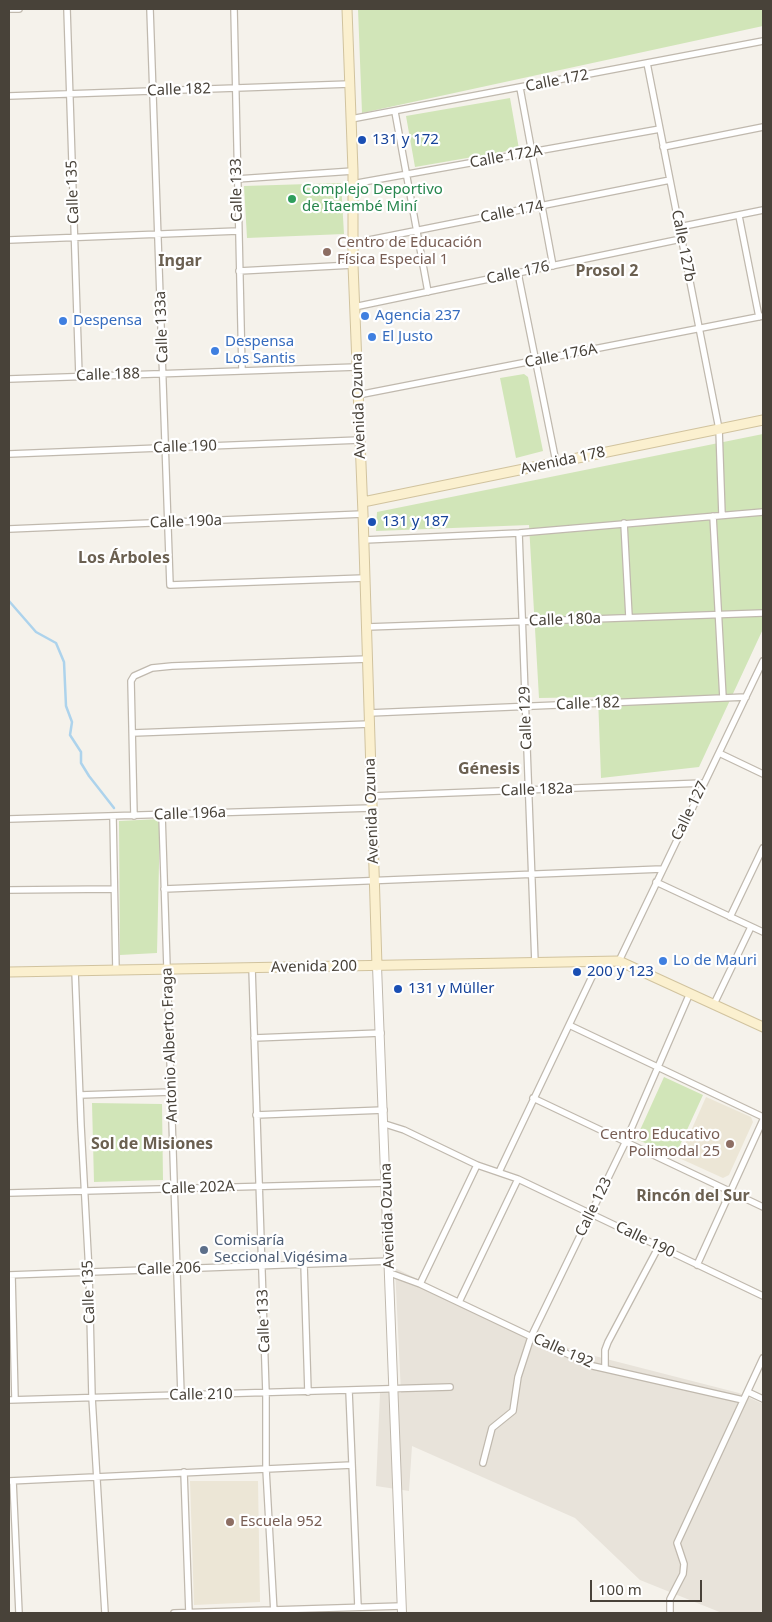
<!DOCTYPE html>
<meta charset="utf-8">
<style>
body{margin:0}
#map{position:relative;width:772px;height:1622px;overflow:hidden;background:#f5f2eb;font-family:"Noto Sans",sans-serif}
canvas{display:block}
.frame{position:absolute;inset:0;border:10px solid #484239;pointer-events:none}
.scale{position:absolute;left:590px;top:1580px;width:112px;height:22px;box-sizing:border-box;border:2px solid #484239;border-top:0;padding-left:6px;font-size:15px;line-height:18px;white-space:nowrap;color:#484239;-webkit-text-stroke:4px #fff;paint-order:stroke}
</style>
<div id="map">
<canvas width="772" height="1622"></canvas>
<div class="frame"></div>
<div class="scale">100 m</div>
</div>
<script>
const ctx = document.querySelector('canvas').getContext('2d');
ctx.lineJoin = 'round';
function fill(path, color) { ctx.fillStyle = color; ctx.fill(path, 'evenodd'); }
const toPath = rows => new Path2D(rows.map(r => 'M' + r).join(''));
function trace(path, color, width, dash) { ctx.strokeStyle = color; ctx.lineWidth = width; ctx.lineCap = dash ? 'butt' : 'round'; ctx.setLineDash(dash || []); ctx.stroke(path); }
function write(font, color, halo, rows, align = 'center') {
  ctx.font = font + ' "Noto Sans",sans-serif'; ctx.lineWidth = 4.5; ctx.setLineDash([]); ctx.textBaseline = 'middle'; ctx.strokeStyle = halo; ctx.fillStyle = color; for (const [text, x, y, turn = 0] of rows) {
    ctx.save(); ctx.translate(x, y); ctx.rotate((+turn || 0) * Math.PI / 180); ctx.textAlign = isNaN(turn) ? turn : align; if (halo) ctx.strokeText(text, 0, 0); ctx.fillText(text, 0, 0); ctx.restore();
  }
}
fill(toPath([
 [395,1268,530,1335,583,1353,739,1393,763,1404,763,1613,722,1613,640,1580,575,1518,412,1446,409,1491,376,1486,380,1393,401,1393]
]), '#e8e3da');
fill(toPath([
 [706,1097,751,1117,753,1122,729,1175,723,1178,679,1158],
 [190,1481,258,1481,260,1602,194,1605]
]), '#ece6d6');
fill(toPath([
 [358,9,763,9,763,26,362,113],
 [510,98,519,149,415,167,406,116],
 [341,183,344,234,247,238,244,186],
 [524,374,528,377,543,451,516,458,500,378],
 [763,434,763,629,699,767,601,778,598,697,539,698,529,525,376,531,377,512],
 [160,819,157,953,120,955,119,821],
 [664,1077,703,1095,675,1156,636,1139],
 [92,1103,162,1104,163,1180,94,1182]
]), '#d1e5b8');
trace(toPath([
 [9,601,36,632,56,643,64,662,66,706,72,722,70,735,81,752,81,763,89,776,114,808]
]), '#add3ec', 2.5);
const minor = toPath([
 [9,9,19,9],
 [67,9,79,376],
 [150,9,170,585,365,578],
 [234,9,242,371],
 [647,63,719,429,722,515],
 [520,88,553,266],
 [9,96,350,84],
 [395,112,428,292],
 [351,119,763,41],
 [663,147,763,127],
 [237,179,353,171],
 [352,184,660,129],
 [739,216,759,317],
 [679,227,763,210],
 [9,240,238,231],
 [354,243,670,180],
 [239,271,353,265],
 [518,273,556,462],
 [354,307,681,239],
 [9,379,357,367],
 [358,395,763,316],
 [9,454,360,440],
 [713,516,723,698],
 [624,523,629,617],
 [9,529,363,514],
 [519,533,535,963],
 [364,540,519,533,763,512],
 [367,627,763,613],
 [369,713,746,697],
 [133,733,370,724],
 [719,753,763,774],
 [372,796,703,783],
 [162,815,181,1395],
 [134,816,131,681,134,676,152,668,172,666,368,659],
 [113,817,116,971],
 [9,819,372,808],
 [656,882,763,932],
 [164,889,662,869],
 [9,890,114,889],
 [730,917,763,848],
 [619,961,763,661],
 [252,968,266,1393,266,1469,274,1613],
 [75,971,81,1126,89,1272,92,1397,105,1613],
 [714,1004,751,927],
 [569,1025,763,1117],
 [254,1038,381,1033],
 [80,1095,171,1092],
 [533,1098,763,1207],
 [256,1115,384,1110],
 [385,1124,404,1130,477,1165,518,1179,763,1296],
 [499,1172,599,962],
 [9,1193,387,1183],
 [304,1264,308,1392],
 [697,1265,763,1120],
 [390,1273,420,1284,593,1366,743,1400],
 [9,1275,390,1261],
 [12,1275,15,1399],
 [420,1284,477,1165],
 [459,1302,518,1179],
 [605,1368,605,1350,608,1342,659,1246],
 [349,1391,358,1607],
 [748,1392,763,1399],
 [9,1400,450,1387],
 [483,1463,492,1428,513,1411,518,1377,531,1337,625,1143,690,993],
 [184,1472,189,1613],
 [9,1481,352,1465],
 [13,1481,19,1613],
 [174,1613,402,1606],
 [670,1613,670,1599,683,1574,684,1564,677,1543,763,1358]
]);
const tertiary = toPath([
 [377,966,402,1613]
]);
const secondary = toPath([
 [347,9,353,171,353,265,363,514,377,966],
 [363,502,763,420],
 [9,972,619,961,763,1027]
]);
trace(minor, '#c0b9ae', 8);
trace(tertiary, '#c0b9ae', 10);
trace(secondary, '#d1c39e', 11);
trace(minor, '#fff', 5.5);
trace(tertiary, '#fff', 8);
trace(secondary, '#fbf0cf', 9);
for (const [x, y, r, color] of [
 [362,140,5,"#1a4fb4"],
 [292,199,5,"#2e9e5b"],
 [327,252,5,"#8d6e63"],
 [365,316,5,"#3f7fe0"],
 [63,321,5,"#3f7fe0"],
 [372,337,5,"#3f7fe0"],
 [215,351,5,"#3f7fe0"],
 [372,522,5,"#1a4fb4"],
 [663,961,5,"#3f7fe0"],
 [577,972,5,"#1a4fb4"],
 [398,989,5,"#1a4fb4"],
 [730,1144,5,"#8d6e63"],
 [204,1250,5,"#5c6f8a"],
 [230,1522,5,"#8d6e63"]
]) { const dot = new Path2D(); dot.arc(x, y, r, 0, 2 * Math.PI); ctx.fillStyle = color; ctx.fill(dot); trace(dot, '#fff', 2); }
write('15px', '#484239', '#fff', [
 ["Calle 172",557,81,-11],
 ["Calle 182",179,90,-2],
 ["Calle 172A",506,157,-10],
 ["Calle 133",237,190,-91],
 ["Calle 135",73,192,-92],
 ["Calle 174",512,212,-11],
 ["Calle 127b",683,246,79],
 ["Calle 176",518,273,-12],
 ["Calle 133a",162,327,-92],
 ["Calle 176A",561,356,-11],
 ["Calle 188",108,375,-2],
 ["Avenida Ozuna",359,406,-92],
 ["Calle 190",185,447,-2],
 ["Avenida 178",563,461,-12],
 ["Calle 190a",186,522,-2],
 ["Calle 180a",565,620,-2],
 ["Calle 182",588,704,-2],
 ["Calle 129",526,718,-92],
 ["Calle 182a",537,790,-2],
 ["Avenida Ozuna",372,811,-92],
 ["Calle 127",690,811,-64],
 ["Calle 196a",190,814,-2],
 ["Avenida 200",314,967,-1],
 ["Antonio Alberto Fraga",170,1045,-92],
 ["Calle 202A",198,1188,-2],
 ["Calle 123",594,1207,-64],
 ["Avenida Ozuna",388,1216,-92],
 ["Calle 190",645,1240,26],
 ["Calle 206",169,1269,-2],
 ["Calle 135",89,1292,-92],
 ["Calle 133",264,1321,-92],
 ["Calle 192",563,1351,24],
 ["Calle 210",201,1395,-1]
]);
write('15px', '#164399', '#fff', [
 ["131 y 172",372,140],
 ["131 y 187",382,522],
 ["200 y 123",587,972],
 ["131 y Müller",408,989]
], 'left');
write('15px', '#27864d', '#fff', [
 ["Complejo Deportivo",302,190],
 ["de Itaembé Miní",302,207]
], 'left');
write('15px', '#785e54', '#fff', [
 ["Centro de Educación",337,243],
 ["Física Especial 1",337,260],
 ["Centro Educativo",720,1135,"right"],
 ["Polimodal 25",720,1152,"right"],
 ["Escuela 952",240,1522]
], 'left');
write('15px', '#366cbe', '#fff', [
 ["Agencia 237",375,316],
 ["Despensa",73,321],
 ["El Justo",382,337],
 ["Despensa",225,342],
 ["Los Santis",225,359],
 ["Lo de Mauri",673,961]
], 'left');
write('15px', '#4e5e75', '#fff', [
 ["Comisaría",214,1241],
 ["Seccional Vigésima",214,1258]
], 'left');
write('bold 16px', '#6b6051', '#fff', [
 ["Ingar",180,261],
 ["Prosol 2",607,271],
 ["Los Árboles",124,558],
 ["Génesis",489,769],
 ["Sol de Misiones",152,1144],
 ["Rincón del Sur",693,1196]
]);
</script>
